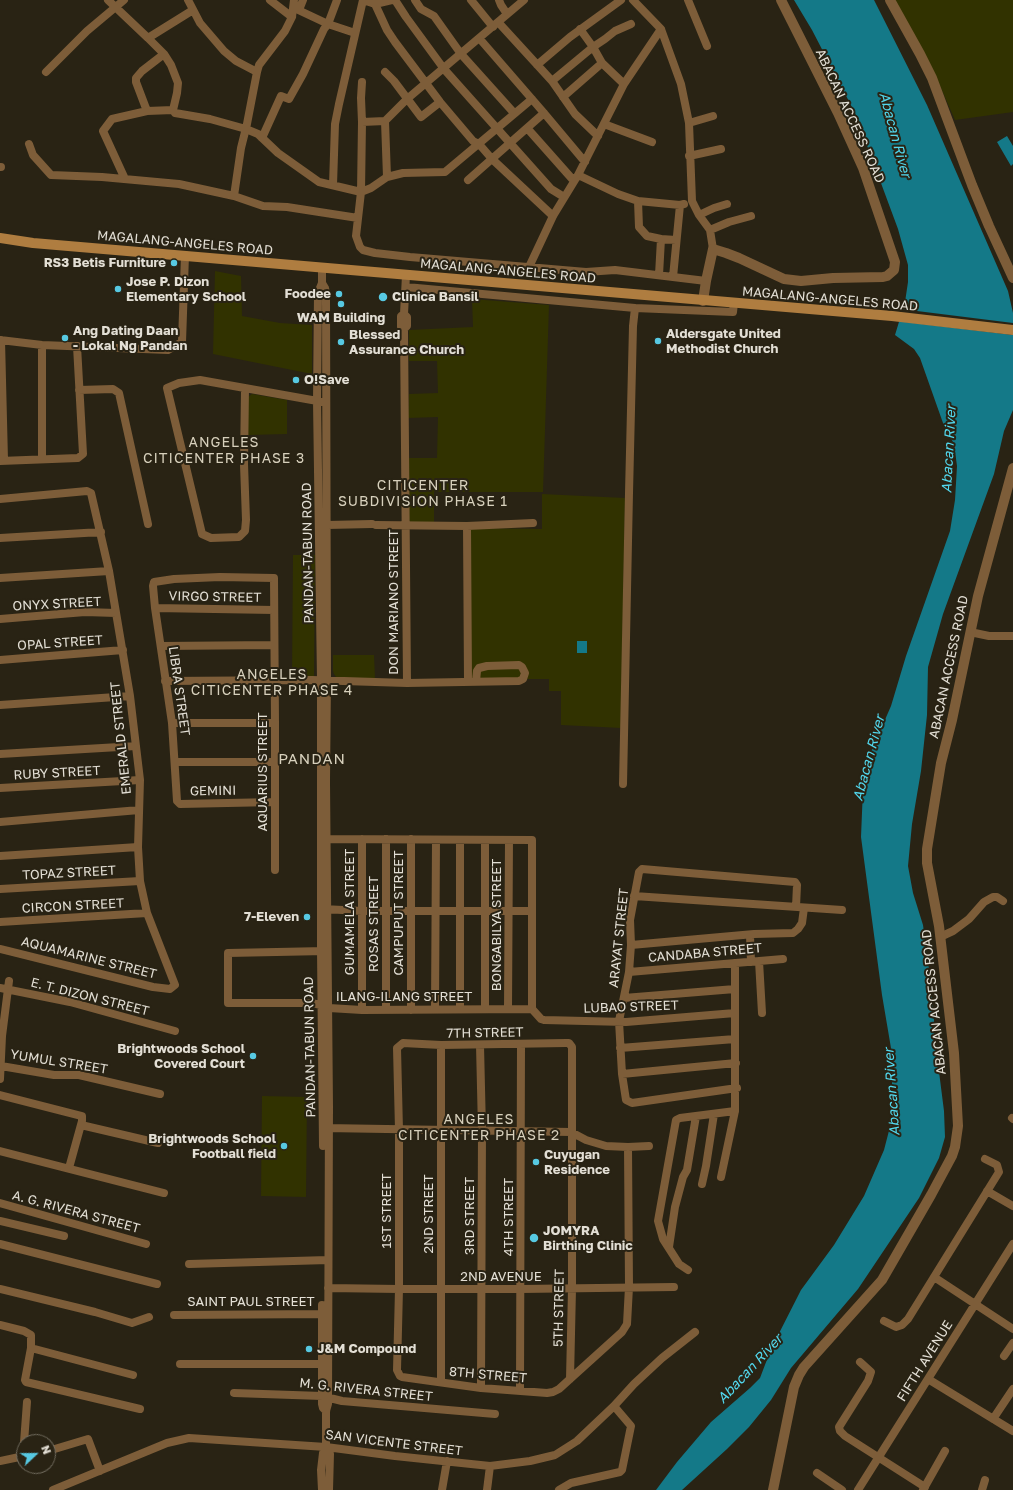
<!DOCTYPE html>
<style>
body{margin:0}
#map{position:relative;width:1013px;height:1490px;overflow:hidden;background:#292314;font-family:"Golos Text",sans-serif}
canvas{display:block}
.north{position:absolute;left:16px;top:1434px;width:40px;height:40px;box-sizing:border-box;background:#292314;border:1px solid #736e61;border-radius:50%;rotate:68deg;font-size:11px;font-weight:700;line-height:16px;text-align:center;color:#e3dfd5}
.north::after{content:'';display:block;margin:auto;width:14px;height:18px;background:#57c9e2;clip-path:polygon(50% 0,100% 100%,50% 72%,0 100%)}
</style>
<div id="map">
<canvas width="1013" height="1490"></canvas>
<div class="north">N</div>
</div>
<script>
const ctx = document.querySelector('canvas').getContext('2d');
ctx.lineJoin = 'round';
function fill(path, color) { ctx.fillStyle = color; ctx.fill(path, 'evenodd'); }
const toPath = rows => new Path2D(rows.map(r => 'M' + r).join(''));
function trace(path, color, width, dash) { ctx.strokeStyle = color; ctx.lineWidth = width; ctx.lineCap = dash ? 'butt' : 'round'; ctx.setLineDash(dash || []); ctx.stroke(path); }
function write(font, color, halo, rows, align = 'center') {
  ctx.font = font + ' "Golos Text",sans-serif'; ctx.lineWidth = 4; ctx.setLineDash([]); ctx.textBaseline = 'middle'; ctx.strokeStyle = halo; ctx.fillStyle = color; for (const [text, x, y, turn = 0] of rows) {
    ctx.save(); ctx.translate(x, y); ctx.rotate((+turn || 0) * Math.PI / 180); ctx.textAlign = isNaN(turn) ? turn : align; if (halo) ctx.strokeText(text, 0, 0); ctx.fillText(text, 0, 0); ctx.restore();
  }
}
fill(toPath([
 [895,0,1013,0,1013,112,955,120,936,77],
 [215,271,241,276,242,316,280,323,312,325,312,374,213,354],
 [472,299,549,305,543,492,434,492,434,522,410,522,409,520,408,458,437,458,438,417,408,418,409,394,438,393,437,361,409,361,409,330,473,327],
 [252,394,287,400,287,434,248,435,248,397],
 [542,494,625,498,621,728,561,725,561,691,549,691,549,679,470,679,470,528,542,529],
 [293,555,315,555,314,678,292,678],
 [333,655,374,655,375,678,339,678,336,677,334,674,333,671],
 [262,1096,307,1097,306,1197,261,1196]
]), '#313200');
fill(toPath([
 [794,0,874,0,927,105,1008,291,1013,313,1013,410,1004,431,994,474,943,614,928,667,927,715,921,771,912,824,908,866,913,893,923,925,931,985,937,1056,944,1111,945,1137,939,1158,919,1198,858,1289,791,1368,771,1400,749,1427,727,1449,682,1490,656,1490,677,1462,711,1422,750,1388,760,1378,771,1349,801,1290,834,1245,864,1196,884,1150,892,1119,892,1054,882,995,861,837,863,788,870,754,891,706,906,656,950,531,955,500,957,466,954,444,943,423,920,358,914,349,895,335,905,302,908,282,908,265,898,229,855,113,812,30],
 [1007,136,1013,146,1013,164,1011,166,997,142],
 [577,641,587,641,587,653,577,653]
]), '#147988');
fill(toPath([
 [901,309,1013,323,1013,335,897,321]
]), '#292314');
trace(toPath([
 [108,0,148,38,164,54,171,65,178,83,177,93,173,110],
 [188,0,200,23,224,51,236,61,257,72],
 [270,0,292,17],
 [294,0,292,17,285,31,259,65,257,72,246,129,258,134,278,153,319,182,361,192,362,122,361,98,362,82],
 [337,0,328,24,355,33],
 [363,0,375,4,392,0],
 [395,0,406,17,444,69,551,189,564,197],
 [415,0,421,9,434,16,461,54,514,113],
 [471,0,493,27],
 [499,0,501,5,507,14],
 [633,0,661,29,681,84,689,123,692,201,699,215,710,230,713,249],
 [688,0,707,46],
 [375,4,387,30,395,42,440,102,473,141,479,144,492,159,553,216],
 [299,10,303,0],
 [498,22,552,81,575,114,598,136],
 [580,29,593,47,602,63,624,84],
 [148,38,193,10],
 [479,38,544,113,585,162],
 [537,65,570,37,621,0],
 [46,72,87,31,124,0],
 [385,72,394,81,421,117,440,102],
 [552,81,593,47,605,39,615,31,631,24],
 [563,97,602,63],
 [532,99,445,172,403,173,387,177,371,188,361,192,356,236,360,247,363,250,375,253,410,257,586,272,615,270,706,281],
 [147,111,136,82,136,78,142,71,164,54],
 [385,121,387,177],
 [362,122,385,121,407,99,524,0],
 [689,123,713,116],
 [604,124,652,142],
 [527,128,574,181],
 [262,138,281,96,289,99,303,74,324,29,328,24,294,8],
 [29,144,33,155,51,175,102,177,179,184,234,196,263,206,287,207,358,218],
 [689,156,721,149],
 [0,167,1,167],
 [578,175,618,194,638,201,639,227,647,236,661,239,659,275],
 [125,179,103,131,112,119,147,111,173,110,175,113,210,119,246,129],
 [468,180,544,113],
 [333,185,335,124,339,104,363,0],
 [234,196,241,148,246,128],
 [638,201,680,205,684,204],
 [699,215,714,208,727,204],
 [710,230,729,222,751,216],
 [661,239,676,240],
 [529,267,553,216,578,175,624,84,661,29],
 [322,268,322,283,318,293,317,401,321,680,321,951,323,1146],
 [406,275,404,314,407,317,407,326,404,329,407,683],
 [673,277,680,205],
 [322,283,325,288,326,293,327,680,326,782,329,1106,328,1404,326,1411,326,1447,330,1454,329,1490],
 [406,287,635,308,733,312,734,303],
 [404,329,401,327,401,316,404,314],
 [0,340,42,345,168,350,182,342,185,255],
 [1,340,4,460],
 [245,389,244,464,246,520,245,531,239,537,211,538,202,534,167,388,179,383,200,380,323,402],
 [79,390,113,389,119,393,148,524],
 [42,459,42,345],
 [0,461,78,458,83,454,77,346],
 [0,499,87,491,91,493,109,571,130,696,140,780,138,847,140,881,147,913,175,985,170,989,153,987,0,949],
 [327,525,372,524],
 [376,525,467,526,533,523],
 [467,526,468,682],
 [0,538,101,532],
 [0,578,109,571],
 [155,608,274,610],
 [0,619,85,612,116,613],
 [970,632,989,636,1013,636],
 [161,646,274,645],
 [0,660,123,650],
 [165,681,312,680,407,683,519,681,523,679,525,673,522,667,519,665,487,666,479,668,477,671,476,681],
 [0,705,130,696],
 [172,723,275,723],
 [0,754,136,746],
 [175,762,275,762],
 [623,784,629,493,633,326,635,308],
 [0,788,140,780],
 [0,822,139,810],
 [321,839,532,840,532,1009],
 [362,839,362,1010],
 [411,839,411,1010],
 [0,856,138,847],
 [275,870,275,723,274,578,220,577,174,579,154,582,153,586,155,608,172,723,177,801,180,804,275,802],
 [0,889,140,881],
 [634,896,842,910],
 [323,909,362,911,532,911],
 [0,922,147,913],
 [750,935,751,962],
 [940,937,953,931,969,919,984,902,993,897,997,897,1003,901],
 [631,945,754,934,793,933,798,929,802,923,804,908],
 [325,951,228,953,228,1003,313,1003,329,1008,362,1010,532,1009],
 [759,961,762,1013],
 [629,972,783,959],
 [0,988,70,1002,175,1031],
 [624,998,735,989],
 [435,1009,436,840],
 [460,1009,460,840],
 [485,1009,485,840],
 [508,1009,509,840],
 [532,1009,541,1019,544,1020,626,1022,735,1013],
 [386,1010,386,839],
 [480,1045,482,1130,481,1388],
 [620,1048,735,1039],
 [1,1066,54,1075,79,1075,160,1094],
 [622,1074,736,1063],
 [0,1079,2,1036,9,981],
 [737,1088,632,1103,626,1100,622,1074,619,1021,629,972,631,945,630,920,639,872,642,869,795,882,797,885,796,907],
 [0,1095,82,1116,82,1121,69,1168],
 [1012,1118,1013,1119],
 [81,1125,158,1143],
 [325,1128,571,1132,586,1140,606,1146,628,1147,649,1146],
 [0,1151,164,1193],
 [721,1177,735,1111,735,963],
 [702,1184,706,1166,714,1114],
 [987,1191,1013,1206],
 [0,1203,146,1244],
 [0,1221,64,1236],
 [0,1244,157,1284],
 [669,1247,675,1207,683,1177,687,1170,696,1116],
 [189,1264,328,1260],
 [688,1270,679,1264,663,1239,658,1221,676,1120,680,1118,735,1111],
 [934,1277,1013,1329],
 [328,1288,399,1289,521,1289,674,1287],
 [0,1289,95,1312,132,1323,149,1317],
 [322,1305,322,1404,323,1408,326,1411],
 [174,1315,327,1314],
 [884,1321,896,1327,902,1325,908,1319,999,1172,997,1165,985,1159],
 [0,1325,24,1331,31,1335,31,1348,25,1380,26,1382,140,1409],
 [31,1348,133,1375],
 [1004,1356,1013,1343],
 [860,1362,871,1372,868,1381,839,1427,840,1431,845,1436,925,1487],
 [180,1364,327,1364],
 [570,1379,572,1289,572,1047,569,1043,566,1043,441,1045,403,1043,397,1048,399,1130,399,1289,397,1370,400,1376,402,1377,481,1388,547,1393,553,1392,559,1389,570,1379,622,1332,627,1324,629,1287,628,1147],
 [928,1379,1013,1431],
 [441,1382,441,1045],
 [520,1390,521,1044],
 [234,1393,322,1396,342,1401,495,1414],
 [993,1419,1013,1389],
 [48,1451,88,1439,100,1471],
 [23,1456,27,1402],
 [0,1461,24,1456],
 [817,1473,842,1490],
 [53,1490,167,1443,189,1438,326,1447,395,1456,490,1466,530,1461,555,1455,577,1441,614,1406,634,1384,662,1358,695,1332],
 [322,1490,321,1470,323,1453,326,1447],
 [442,1490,447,1461],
 [487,1490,490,1466],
 [559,1490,571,1483,620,1472,622,1470,631,1426,614,1406],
 [858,1490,1013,1244],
 [923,1490,945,1451],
 [982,1490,985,1480]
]), '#7d5d39', 8);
trace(toPath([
 [890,0,920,54,932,78,972,185,989,226,1013,278],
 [703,301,706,281,713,249,726,253,739,258,784,279,801,281,833,278,883,277,887,276,894,270,895,262,863,168,838,113,781,0],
 [773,1490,794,1387,799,1375,804,1367,882,1280,931,1195,952,1156,955,1147,958,1126,954,1053,939,926,927,863,927,849,941,763,952,720,978,596,1013,468]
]), '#7d5d39', 10);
trace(toPath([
 [0,238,33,243,892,316,1013,330]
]), '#af7d40', 10);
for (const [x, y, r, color] of [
 [174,263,4,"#57c9e2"],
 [118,289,4,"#57c9e2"],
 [339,294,4,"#57c9e2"],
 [383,297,5,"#57c9e2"],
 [341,304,4,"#57c9e2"],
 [65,338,4,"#57c9e2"],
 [658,341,4,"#57c9e2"],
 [341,342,4,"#57c9e2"],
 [296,380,4,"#57c9e2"],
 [307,917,4,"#57c9e2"],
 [253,1056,4,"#57c9e2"],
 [284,1146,4,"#57c9e2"],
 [536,1162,4,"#57c9e2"],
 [534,1238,5,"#57c9e2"],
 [309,1349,4,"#57c9e2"]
]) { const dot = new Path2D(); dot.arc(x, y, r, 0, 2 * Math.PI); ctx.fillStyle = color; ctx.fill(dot); trace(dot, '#292314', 1.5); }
write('13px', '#e3dfd5', '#292314', [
 ["ABACAN ACCESS ROAD",850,116,65],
 ["MAGALANG-ANGELES ROAD",185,243,5],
 ["MAGALANG-ANGELES ROAD",508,271,5],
 ["MAGALANG-ANGELES ROAD",830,299,5],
 ["PANDAN-TABUN ROAD",308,553,-91],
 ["VIRGO STREET",215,597,1],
 ["DON MARIANO STREET",394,602,-90],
 ["ONYX STREET",57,604,-3],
 ["OPAL STREET",60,643,-4],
 ["ABACAN ACCESS ROAD",949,667,-78],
 ["LIBRA STREET",179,691,82],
 ["EMERALD STREET",121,738,-96],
 ["AQUARIUS STREET",263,772,-90],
 ["RUBY STREET",57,773,-3],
 ["GEMINI",213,791,-1],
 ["TOPAZ STREET",69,873,-3],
 ["CIRCON STREET",73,906,-3],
 ["GUMAMELA STREET",350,912,-90],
 ["CAMPUPUT STREET",399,913,-90],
 ["ROSAS STREET",374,924,-90],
 ["BONGABILYA STREET",497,925,-90],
 ["ARAYAT STREET",619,938,-84],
 ["CANDABA STREET",705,953,-5],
 ["AQUAMARINE STREET",89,958,14],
 ["E. T. DIZON STREET",90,997,14],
 ["ILANG-ILANG STREET",404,997],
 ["ABACAN ACCESS ROAD",934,1002,-96],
 ["LUBAO STREET",631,1007,-2],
 ["7TH STREET",485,1033,-1],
 ["PANDAN-TABUN ROAD",310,1047,-91],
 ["YUMUL STREET",59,1062,9],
 ["1ST STREET",387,1211,-90],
 ["A. G. RIVERA STREET",76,1212,15],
 ["2ND STREET",429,1214,-90],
 ["3RD STREET",470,1216,-90],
 ["4TH STREET",509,1217,-90],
 ["2ND AVENUE",501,1277],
 ["SAINT PAUL STREET",251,1302],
 ["5TH STREET",559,1308,-89],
 ["FIFTH AVENUE",925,1361,-58],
 ["8TH STREET",488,1375,5],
 ["M. G. RIVERA STREET",366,1390,6],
 ["SAN VICENTE STREET",394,1443,7]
]);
write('bold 13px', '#e3dfd5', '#292314', [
 ["RS3 Betis Furniture",166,263,"right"],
 ["Jose P. Dizon",126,282],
 ["Elementary School",126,297],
 ["Foodee",331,294,"right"],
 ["Clinica Bansil",392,297],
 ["WAM Building",341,318,"center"],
 ["Ang Dating Daan",73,331],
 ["- Lokal Ng Pandan",73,346],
 ["Aldersgate United",666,334],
 ["Methodist Church",666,349],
 ["Blessed",349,335],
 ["Assurance Church",349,350],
 ["O!Save",304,380],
 ["7-Eleven",299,917,"right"],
 ["Brightwoods School",245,1049,"right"],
 ["Covered Court",245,1064,"right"],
 ["Brightwoods School",276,1139,"right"],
 ["Football field",276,1154,"right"],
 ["Cuyugan",544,1155],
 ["Residence",544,1170],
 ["JOMYRA",543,1231],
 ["Birthing Clinic",543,1246],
 ["J&M Compound",317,1349]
], 'left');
write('italic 14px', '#52d7ed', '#292314', [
 ["Abacan River",895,135,75],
 ["Abacan River",949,449,-87],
 ["Abacan River",869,758,-75],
 ["Abacan River",892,1092,-94],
 ["Abacan River",750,1369,-47]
]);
ctx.letterSpacing = '1px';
write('14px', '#d7d0bc', '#292314', [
 ["ANGELES",224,443],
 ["CITICENTER PHASE 3",224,459],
 ["CITICENTER",423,486],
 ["SUBDIVISION PHASE 1",423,502],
 ["ANGELES",272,675],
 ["CITICENTER PHASE 4",272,691],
 ["ANGELES",479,1120],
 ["CITICENTER PHASE 2",479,1136]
]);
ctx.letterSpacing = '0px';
ctx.letterSpacing = '1px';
write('15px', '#d7d0bc', '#292314', [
 ["PANDAN",312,759]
]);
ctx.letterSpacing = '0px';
</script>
